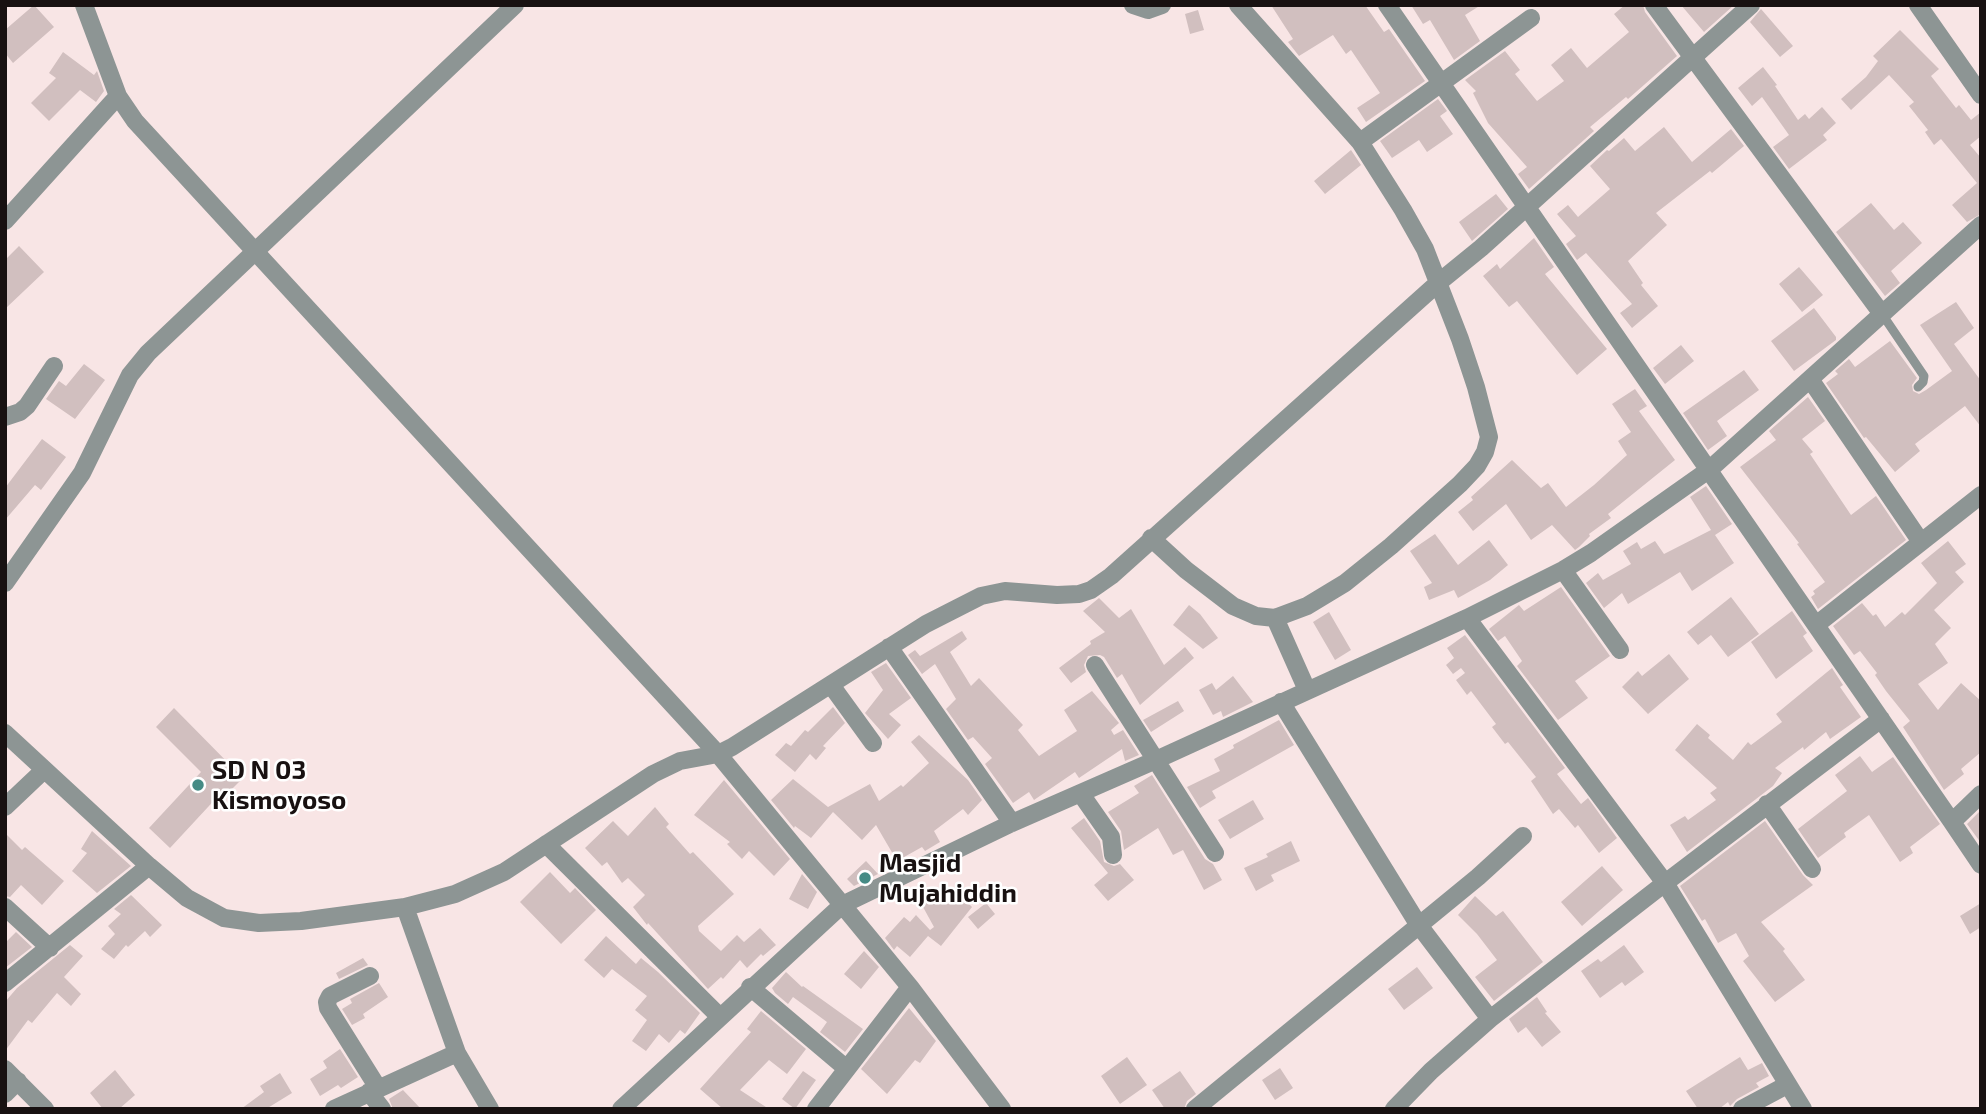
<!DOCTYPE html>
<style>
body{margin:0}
#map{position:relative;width:1986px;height:1114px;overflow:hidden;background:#f8e5e5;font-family:"Exo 2",sans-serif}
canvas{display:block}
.frame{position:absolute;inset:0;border:7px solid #181111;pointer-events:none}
</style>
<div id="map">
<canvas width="1986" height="1114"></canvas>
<div class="frame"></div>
</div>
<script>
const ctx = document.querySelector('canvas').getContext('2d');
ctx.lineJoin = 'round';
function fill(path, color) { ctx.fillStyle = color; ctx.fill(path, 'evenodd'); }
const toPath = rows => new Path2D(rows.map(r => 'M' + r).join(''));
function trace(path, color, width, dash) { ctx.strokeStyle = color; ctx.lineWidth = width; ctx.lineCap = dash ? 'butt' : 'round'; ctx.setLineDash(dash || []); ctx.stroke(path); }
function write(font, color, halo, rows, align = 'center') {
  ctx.font = font + ' "Exo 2",sans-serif'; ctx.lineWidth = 5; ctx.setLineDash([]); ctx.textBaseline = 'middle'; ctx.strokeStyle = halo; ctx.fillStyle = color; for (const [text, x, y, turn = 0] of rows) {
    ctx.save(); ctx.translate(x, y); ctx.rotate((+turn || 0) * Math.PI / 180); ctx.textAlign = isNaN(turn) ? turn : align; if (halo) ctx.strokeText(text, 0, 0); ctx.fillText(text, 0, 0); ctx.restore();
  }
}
fill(toPath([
 [34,5,54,27,13,63,5,53,5,30],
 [1271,5,1365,5,1384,32,1389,29,1425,81,1366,122,1357,108,1380,93,1351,50,1346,54,1333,35,1299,56,1288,42,1293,39],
 [1411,5,1481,5,1465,15,1480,41,1454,60,1430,20,1423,24],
 [1625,5,1643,5,1645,12,1677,56,1628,99,1626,97,1590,127,1594,131,1529,189,1518,174,1527,167,1488,123,1473,93,1476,91,1465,80,1505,51,1520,70,1515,74,1537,101,1564,81,1551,65,1571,48,1587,68,1629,32,1614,14],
 [1681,5,1734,5,1704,32],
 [1761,9,1793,46,1780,57,1750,22],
 [1198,10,1204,30,1190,34,1185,14],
 [1900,30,1939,69,1931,76,1956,108,1959,105,1971,120,1981,112,1981,136,1970,145,1981,158,1981,214,1967,222,1952,205,1977,183,1941,139,1934,145,1925,132,1928,130,1909,106,1914,102,1889,75,1851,110,1841,99,1866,77,1878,61,1873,56],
 [63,52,94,75,97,71,104,91,96,102,80,90,49,121,31,103,56,78,49,73],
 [1763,67,1777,85,1775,86,1798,120,1805,114,1809,119,1822,107,1836,123,1823,135,1827,140,1789,169,1773,147,1789,135,1762,97,1752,106,1738,88],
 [1438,99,1447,111,1440,116,1453,134,1427,152,1419,140,1392,158,1380,141],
 [1664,127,1692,162,1731,129,1744,146,1712,173,1710,171,1656,213,1667,225,1628,261,1643,283,1641,285,1658,306,1632,328,1620,313,1632,304,1586,253,1577,260,1566,244,1576,236,1557,214,1568,205,1578,217,1610,189,1590,166,1607,150,1609,151,1624,138,1635,151],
 [1351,150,1361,165,1325,194,1314,181],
 [1496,194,1508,209,1472,241,1459,222],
 [1871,203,1894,230,1903,222,1922,243,1891,271,1900,283,1885,296,1836,232],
 [1534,238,1554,267,1545,274,1607,349,1577,375,1517,301,1509,307,1483,276,1497,264,1500,269],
 [19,246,44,272,5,309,5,260],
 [1799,267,1823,295,1802,312,1779,284],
 [1956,302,1974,328,1954,344,1981,381,1981,427,1965,406,1915,444,1920,451,1895,472,1866,437,1864,438,1826,383,1838,374,1835,371,1849,359,1855,367,1890,341,1917,378,1912,385,1913,391,1919,394,1926,390,1952,371,1920,325],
 [1814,308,1836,337,1836,340,1794,371,1771,341],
 [1681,345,1694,361,1665,384,1653,368],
 [84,364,105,380,75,419,46,399,59,381,66,386],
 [1744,370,1759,390,1717,421,1727,436,1708,450,1683,413],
 [1635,389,1647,406,1639,411,1675,460,1608,514,1611,518,1589,534,1590,536,1579,547,1575,550,1552,525,1531,540,1506,504,1473,531,1458,512,1473,500,1471,497,1512,460,1541,488,1548,483,1566,507,1594,485,1627,455,1618,441,1631,432,1612,404],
 [1808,397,1825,421,1802,439,1813,452,1810,454,1851,515,1876,496,1906,540,1818,609,1811,597,1815,594,1813,591,1825,582,1797,544,1799,543,1740,467,1776,440,1769,431],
 [42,439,66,457,41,490,35,485,5,520,5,488],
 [1706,486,1732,524,1715,535,1734,563,1692,591,1680,572,1628,604,1622,593,1604,608,1586,583,1598,573,1603,580,1631,564,1623,551,1637,542,1641,549,1655,541,1664,554,1711,530,1690,497],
 [1435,534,1458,565,1489,540,1508,565,1490,580,1458,598,1454,590,1429,600,1424,587,1432,583,1410,551],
 [1948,541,1966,564,1955,572,1964,582,1934,610,1951,628,1935,644,1948,663,1918,684,1938,710,1961,683,1981,701,1981,752,1961,769,1964,774,1944,790,1903,727,1910,721,1886,691,1875,675,1877,673,1860,651,1854,655,1833,626,1862,603,1873,616,1876,614,1885,627,1902,612,1905,615,1937,583,1921,563],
 [1561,587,1610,656,1575,681,1588,698,1558,720,1517,666,1522,661,1505,636,1498,641,1489,629,1519,605,1524,611],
 [1731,597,1759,634,1728,657,1711,635,1698,645,1687,632],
 [1099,598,1119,618,1131,609,1164,665,1185,647,1194,658,1140,705,1122,674,1117,678,1104,657,1100,655,1088,656,1084,665,1086,672,1071,683,1059,668,1091,644,1090,641,1105,632,1083,611],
 [1189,605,1200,614,1218,638,1203,649,1173,625],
 [1792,611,1807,633,1803,636,1813,651,1776,679,1751,642],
 [1329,612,1351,650,1335,660,1313,622],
 [962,631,967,639,950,652,971,686,979,678,1023,725,1018,730,1039,756,1077,731,1064,710,1092,691,1119,723,1111,730,1114,735,1123,730,1139,755,1125,761,1122,749,1079,778,1075,772,1034,800,1029,792,1013,803,985,764,992,758,973,737,968,740,946,709,956,699,935,664,922,674,908,655,915,650,920,656],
 [1465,635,1565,768,1557,774,1581,804,1588,798,1617,838,1599,853,1578,825,1575,828,1559,809,1553,814,1531,781,1536,777,1508,742,1505,744,1492,727,1496,724,1471,691,1467,695,1456,680,1465,673,1461,668,1453,674,1446,665,1454,658,1447,648],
 [1669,654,1689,679,1648,714,1622,687,1638,671,1642,676],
 [886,663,911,698,889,714,901,725,888,739,865,713,883,690,871,672],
 [1832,668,1843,685,1840,687,1861,717,1830,739,1826,732,1804,750,1803,747,1775,768,1782,773,1773,786,1687,852,1670,825,1685,816,1688,820,1716,800,1710,793,1717,788,1675,750,1697,724,1710,735,1708,738,1733,760,1748,742,1751,745,1782,722,1776,714],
 [1233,676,1253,702,1223,717,1221,711,1213,715,1199,690,1212,683,1216,690],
 [1178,701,1184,711,1151,732,1143,720],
 [833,707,845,723,823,746,826,748,816,760,810,754,795,772,775,755,786,743,791,746,805,730,808,732],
 [174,708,243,778,225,796,221,793,170,848,149,828,201,772,156,727],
 [1279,720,1294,745,1212,791,1216,798,1200,808,1187,787,1220,771,1214,759,1234,748,1233,745],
 [919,735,968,780,982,800,968,815,963,809,934,831,940,842,925,851,922,847,897,861,876,825,862,840,833,812,811,838,795,826,794,828,771,800,793,779,828,807,870,784,879,801,901,785,903,787,929,763,911,742],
 [1860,756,1872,772,1893,757,1940,824,1910,847,1913,853,1900,862,1869,815,1844,833,1846,837,1818,858,1798,829,1847,791,1835,775],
 [1152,775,1205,859,1213,864,1222,880,1204,890,1183,850,1173,855,1158,828,1124,850,1121,831,1108,812,1139,793,1134,786],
 [724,780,790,859,774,876,749,851,742,859,727,844,730,842,694,815],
 [1253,800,1264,819,1230,839,1218,820],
 [655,807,669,824,666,827,690,854,693,852,734,894,698,926,699,931,721,951,737,935,744,942,760,928,776,945,763,956,761,954,747,968,740,960,723,979,721,977,708,989,648,923,647,925,633,907,645,895,628,878,622,883,607,862,602,866,585,848,613,821,628,836],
 [1981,810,1981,843,1967,824],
 [1084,818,1100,841,1104,862,1114,866,1120,864,1134,880,1108,901,1094,885,1108,873,1071,828],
 [1765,821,1803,875,1813,885,1761,922,1785,949,1783,951,1805,980,1775,1002,1743,961,1749,956,1736,933,1718,943,1705,919,1702,921,1680,886],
 [92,831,131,866,97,893,72,871,87,853,81,849],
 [5,833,22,850,25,847,64,881,42,905,21,885,10,897,5,896],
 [1291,841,1300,861,1271,875,1274,881,1256,891,1244,868,1268,857,1266,854],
 [866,861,878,874,854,886,847,879],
 [1602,866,1623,890,1582,926,1561,902],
 [550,872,570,893,575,888,596,910,561,944,520,902],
 [802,874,817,892,808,909,789,899],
 [912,887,934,904,952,887,972,907,941,946,928,936,910,957,897,946,894,950,885,938,904,917,910,922,916,915,930,930,934,927],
 [131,895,162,925,150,937,145,931,128,947,126,945,114,959,101,949,115,934,108,926,121,914,114,909],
 [1475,896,1496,916,1503,911,1543,962,1494,1001,1475,977,1497,960,1477,934,1458,915],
 [986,903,995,914,978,929,968,917],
 [1981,903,1981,927,1970,934,1960,916],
 [16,932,32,947,5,968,5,943],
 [606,936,636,964,641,958,658,972,700,1013,685,1034,680,1030,669,1043,659,1034,646,1051,632,1041,647,1020,635,1010,647,996,612,969,604,978,584,960],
 [70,945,83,956,64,977,81,994,71,1006,57,993,32,1023,28,1020,5,1051,5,1002,17,988],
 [1624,945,1644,972,1625,986,1622,982,1600,998,1581,971,1598,959,1601,962],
 [864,951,879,967,861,989,844,974],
 [363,958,368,965,339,979,336,973],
 [1417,967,1433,988,1404,1010,1388,989],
 [786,972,802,987,803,986,863,1029,845,1052,820,1032,827,1022,793,997,788,1004,775,993,772,988],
 [379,983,388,997,363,1014,365,1018,352,1025,342,1009,352,1003,350,999],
 [1537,997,1547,1012,1545,1013,1561,1032,1542,1047,1526,1027,1518,1033,1509,1019],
 [909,1008,936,1041,920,1063,915,1060,887,1094,861,1069],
 [761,1011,806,1049,787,1074,769,1060,740,1090,769,1109,723,1109,700,1089,751,1032,747,1029],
 [340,1049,358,1077,341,1088,338,1085,320,1096,310,1079,327,1068,323,1061],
 [1127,1057,1147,1085,1120,1104,1101,1076],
 [1740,1057,1748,1070,1762,1063,1769,1076,1756,1083,1759,1087,1737,1099,1730,1106,1728,1102,1719,1109,1698,1109,1686,1091],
 [1280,1068,1293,1088,1275,1100,1262,1080],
 [115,1070,135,1095,119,1109,103,1109,90,1093],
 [803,1071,816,1080,795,1109,782,1099],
 [1180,1071,1196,1094,1187,1101,1184,1109,1165,1109,1152,1090],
 [280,1073,292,1093,266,1109,241,1109,264,1092,260,1086],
 [403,1090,421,1109,393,1109,389,1099]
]), '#d1bfbf');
trace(toPath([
 [1882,314,1924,376,1923,382,1918,387]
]), '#8d9594', 9);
trace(toPath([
 [84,5,118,96,135,121,718,754,910,987,816,1109],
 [1133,5,1148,10,1162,5],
 [1387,5,1952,822,1981,794],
 [1654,5,1882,314],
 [1360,142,1531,18],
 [5,221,118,96],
 [1810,379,1921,542],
 [5,417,20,412,27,406,54,366],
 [1151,538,1186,570,1233,606,1256,616,1275,618,1307,606,1345,583,1391,546,1460,484,1477,466,1485,452,1489,437,1476,387,1460,339,1425,249,1403,210,1360,142,1238,5],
 [1563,570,1620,650],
 [5,583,82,473,130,375,148,353,515,5],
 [1275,618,1307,690],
 [1467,618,1665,883,1803,1109],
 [1816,625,1981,495],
 [889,647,1012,823],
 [1095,665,1215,853],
 [831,685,873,743],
 [1281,702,1418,924,1490,1019],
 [5,733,149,866,187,898,224,918,259,923,301,921,405,907,455,894,504,872,653,774,680,761,718,754,732,747,926,624,981,596,1005,591,1057,595,1079,594,1091,590,1111,576,1438,283,1481,248,1751,5],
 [1081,794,1111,837,1113,855],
 [1767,804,1812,869],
 [5,807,44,770],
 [1952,822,1981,865],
 [546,844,719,1016],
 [5,907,50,948],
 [405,907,457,1053,490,1109],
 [370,976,330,996,327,1002,328,1008,378,1088],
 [5,983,149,866],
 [750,987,847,1069],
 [910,987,1002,1109],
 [5,1069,45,1109],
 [369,1092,382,1109],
 [5,1094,18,1081],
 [334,1109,457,1053],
 [621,1109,842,905,1012,823,1156,760,1467,618,1563,570,1591,553,1710,469,1981,225],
 [1195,1109,1478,877,1523,836],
 [1394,1109,1431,1071,1490,1019,1665,883,1881,719],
 [1742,1109,1787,1085]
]), '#8d9594', 18);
trace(toPath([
 [1918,5,1981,95]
]), '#8d9594', 18);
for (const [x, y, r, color] of [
 [198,785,7,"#458b85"],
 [865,878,7,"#458b85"]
]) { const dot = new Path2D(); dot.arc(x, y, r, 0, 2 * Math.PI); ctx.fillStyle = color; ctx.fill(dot); trace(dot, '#fff', 2.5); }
write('bold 26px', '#181111', '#fff', [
 ["SD N 03",212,770],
 ["Kismoyoso",212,800],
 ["Masjid",879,863],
 ["Mujahiddin",879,893]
], 'left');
</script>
